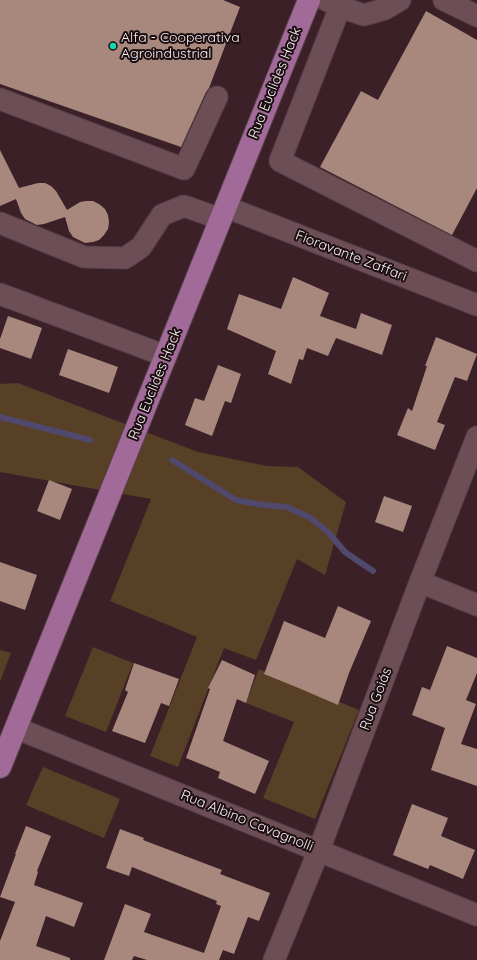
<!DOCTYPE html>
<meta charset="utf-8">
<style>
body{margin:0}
canvas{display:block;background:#3b2028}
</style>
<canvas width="477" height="960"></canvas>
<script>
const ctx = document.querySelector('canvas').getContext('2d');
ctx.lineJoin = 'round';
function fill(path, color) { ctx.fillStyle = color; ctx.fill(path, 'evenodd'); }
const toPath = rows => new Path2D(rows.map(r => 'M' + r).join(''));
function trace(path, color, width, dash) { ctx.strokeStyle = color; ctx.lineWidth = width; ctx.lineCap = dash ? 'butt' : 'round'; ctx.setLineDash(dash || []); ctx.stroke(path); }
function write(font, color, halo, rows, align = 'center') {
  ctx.font = font + ' Quicksand,sans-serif'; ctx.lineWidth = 4; ctx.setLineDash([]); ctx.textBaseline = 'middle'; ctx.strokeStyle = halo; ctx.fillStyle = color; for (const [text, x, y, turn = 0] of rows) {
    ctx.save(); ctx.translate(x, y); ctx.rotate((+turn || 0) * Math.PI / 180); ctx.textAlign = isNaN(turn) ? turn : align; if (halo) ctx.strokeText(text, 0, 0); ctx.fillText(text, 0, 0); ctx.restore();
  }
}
fill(toPath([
 [18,383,198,452,267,466,298,467,346,502,325,575,297,559,256,660,224,648,178,767,150,756,197,637,110,601,151,499,0,472,0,384],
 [93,647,133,663,106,732,65,716],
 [0,650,11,653,0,682],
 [259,669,359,710,315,819,263,798,294,722,246,703],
 [43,767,120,799,104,838,26,805]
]), '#574025');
trace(toPath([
 [0,417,90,440],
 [172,460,236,500,263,505,287,507,309,517,328,532,345,552,373,571]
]), '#50496d', 6);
fill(toPath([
 [0,0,223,0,240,7,209,88,206,92,181,147,0,84],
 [426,11,477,40,477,188,452,235,320,167,361,91,378,100],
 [0,150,19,188,38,183,45,183,51,186,56,191,67,210,80,202,86,201,93,201,99,204,105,209,108,215,109,222,108,229,104,235,99,240,93,242,85,243,73,237,69,231,65,217,44,224,37,225,25,219,21,213,16,199,0,206],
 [293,277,329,293,320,316,356,329,361,313,392,325,382,355,336,338,328,356,307,348,303,360,299,359,291,384,268,374,276,351,227,329,239,294,281,309],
 [8,316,42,328,31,359,0,348,0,339],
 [436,337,477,354,467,381,455,377,437,422,445,425,435,450,397,435,408,408,412,411,427,366,425,366],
 [68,349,118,367,109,393,59,375],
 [218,365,241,374,231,403,225,401,212,436,185,425,195,398,204,401],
 [49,480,72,489,60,520,37,511],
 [384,496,412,506,403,532,375,522],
 [0,562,37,575,25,610,0,601],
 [338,606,371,621,349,673,338,705,301,689,264,674,284,621,325,638],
 [447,646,477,658,477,673,466,700,476,704,461,744,477,749,477,786,431,770,445,728,412,715,422,687,430,690],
 [222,660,255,675,246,703,237,699,223,741,269,761,255,794,218,778,220,772,186,758,210,689,208,688],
 [134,663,179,679,169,706,161,703,145,743,112,731,128,692,125,690],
 [412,804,448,818,441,836,475,850,463,879,430,865,428,869,393,855],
 [26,826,51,836,37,871,38,872,34,885,83,903,74,927,46,916,36,946,70,958,70,960,0,960,0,941,15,902,0,897,16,854,15,854],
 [120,829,144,838,143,840,222,870,220,874,270,893,259,921,248,917,234,954,223,950,219,960,147,960,134,956,132,960,104,960,125,904,151,914,144,932,204,953,221,906,216,904,217,901,132,867,129,876,106,868]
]), '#a8877d');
const minor = toPath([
 [326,0,340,7,364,15,385,9,400,0],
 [444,0,477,16],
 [340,7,280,161,477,261],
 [0,99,184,169,217,97],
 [226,207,477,305],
 [0,223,84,257,125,258,141,247,162,215,184,206,221,219],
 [0,294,166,356],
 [420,582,477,605],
 [16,728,477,915],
 [274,960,319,850,420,582,477,437]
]);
const major = toPath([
 [0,767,309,0]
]);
trace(minor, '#564047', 23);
trace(major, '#564047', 24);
trace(minor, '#6d4e56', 21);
trace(major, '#a26a99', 22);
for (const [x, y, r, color] of [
 [113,46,4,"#19d5b2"]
]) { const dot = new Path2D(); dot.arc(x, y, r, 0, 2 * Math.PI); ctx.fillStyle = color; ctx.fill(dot); trace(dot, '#1a0e11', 1.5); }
write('14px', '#fdf1f4', '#1a0e11', [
 ["Alfa - Cooperativa",121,38],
 ["Agroindustrial",121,54]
], 'left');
write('14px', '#fdf1f4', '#1a0e11', [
 ["Rua Euclides Hack",275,83,-68],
 ["Fioravante Zaffari",351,256,21],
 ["Rua Euclides Hack",155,384,-68],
 ["Rua Goiás",376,699,-69],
 ["Rua Albino Cavagnolli",247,821,22]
]);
</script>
